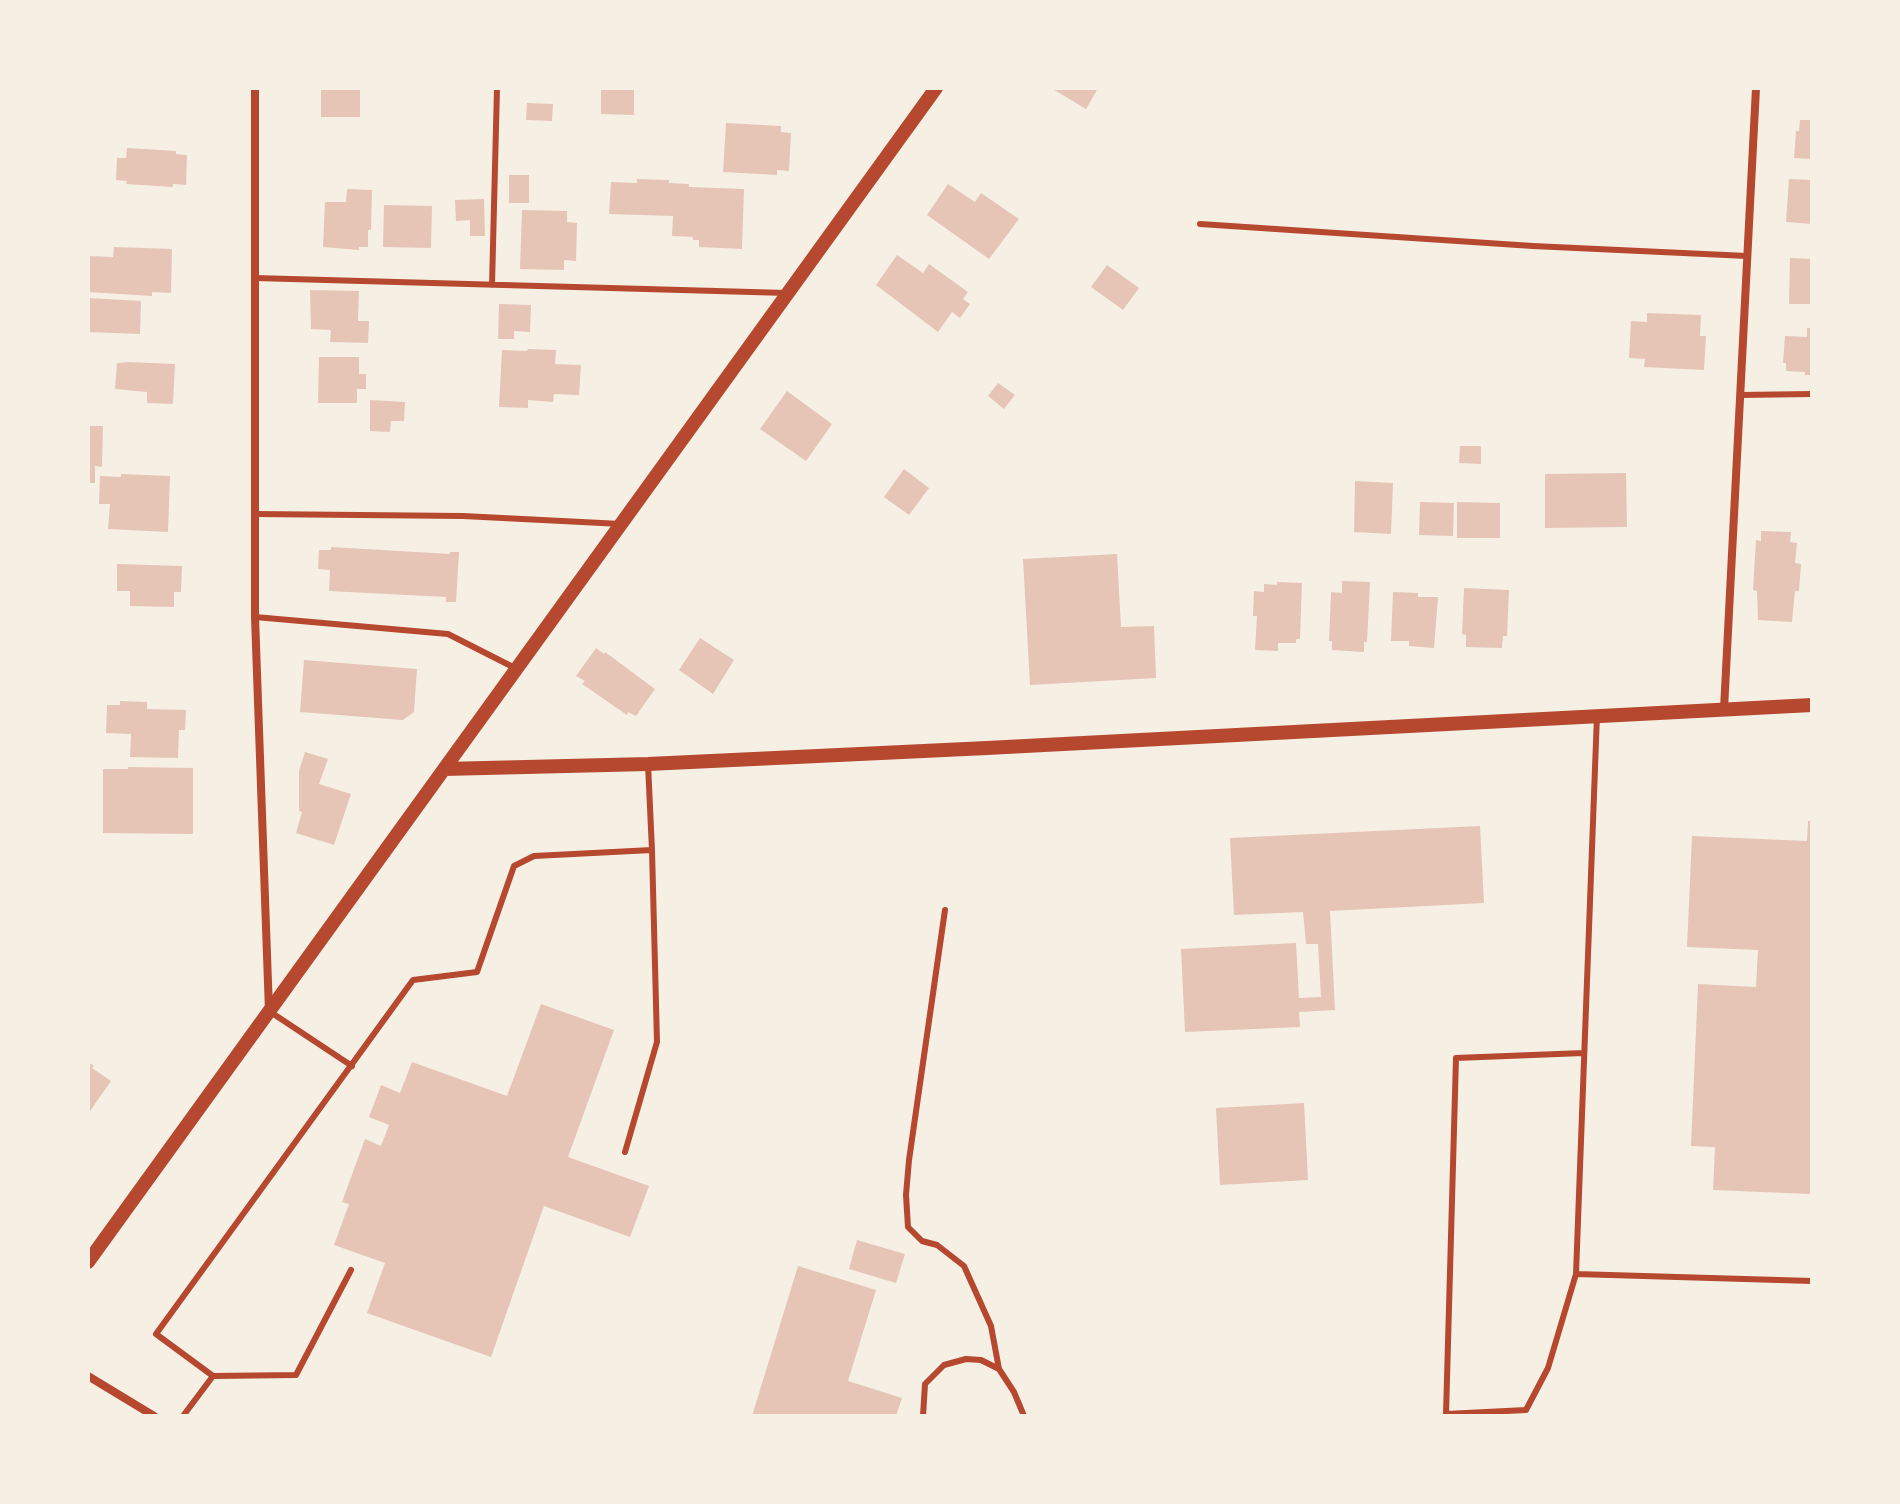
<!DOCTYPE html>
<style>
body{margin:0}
#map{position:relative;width:1900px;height:1504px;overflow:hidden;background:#f6efe4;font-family:Montserrat,sans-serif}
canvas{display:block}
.frame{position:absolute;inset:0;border:90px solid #f6efe4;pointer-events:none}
</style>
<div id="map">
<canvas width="1900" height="1504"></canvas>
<div class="frame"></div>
</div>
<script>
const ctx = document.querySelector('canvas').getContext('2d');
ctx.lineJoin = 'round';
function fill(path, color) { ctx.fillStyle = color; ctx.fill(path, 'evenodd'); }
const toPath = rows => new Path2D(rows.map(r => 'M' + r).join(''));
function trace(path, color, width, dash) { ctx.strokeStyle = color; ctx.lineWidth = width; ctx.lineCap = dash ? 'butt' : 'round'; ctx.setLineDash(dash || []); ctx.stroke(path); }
fill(toPath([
 [321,88,360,88,360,117,321,117],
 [601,88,634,88,634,115,601,114],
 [1051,88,1098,88,1086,109],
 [527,103,553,104,552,121,526,120],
 [1800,120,1812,120,1812,159,1794,158,1796,131,1799,131],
 [726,123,781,126,781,132,791,133,789,171,777,170,777,175,723,172],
 [127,148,176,151,176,154,187,155,186,185,173,184,173,187,126,184,127,181,116,180,117,158,126,158],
 [509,175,529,175,529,203,509,203],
 [637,179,669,180,669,183,689,184,689,187,744,189,742,249,699,247,699,240,693,240,693,237,672,236,673,216,609,214,611,182,637,183],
 [1789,179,1812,180,1812,224,1786,222],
 [948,184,975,202,981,193,1019,219,989,259,927,215],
 [347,189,372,190,371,230,368,230,368,247,359,247,359,250,323,247,325,202,346,202],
 [484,199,485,236,470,236,470,220,456,221,455,200],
 [384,205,432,206,431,248,383,247],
 [522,210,567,211,567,222,577,223,576,261,564,260,564,270,520,269],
 [114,247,172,249,171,293,152,292,152,296,88,292,88,256,113,257],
 [897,255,923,273,929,264,968,292,963,299,970,304,960,318,952,312,938,332,876,285],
 [1790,258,1812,259,1812,304,1789,304],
 [1107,265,1139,288,1123,310,1091,287],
 [310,290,359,291,358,321,369,321,368,343,330,342,331,330,311,329],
 [88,298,141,301,140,334,88,332],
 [499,304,531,305,530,332,514,331,514,339,498,339],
 [1647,313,1701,315,1700,336,1706,336,1704,370,1644,367,1645,359,1629,358,1631,321,1647,322],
 [1807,328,1812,328,1812,375,1805,375,1805,372,1786,371,1786,363,1783,363,1785,336,1807,337],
 [528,349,556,350,555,364,581,365,579,395,554,394,553,402,528,400,528,408,499,407,502,350,527,351],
 [319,357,359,357,359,374,366,374,366,389,357,389,357,403,318,403],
 [129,362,175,364,173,404,147,403,147,392,115,389,117,363],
 [998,383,1015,395,1004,409,988,396],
 [787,391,832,424,806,461,760,429],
 [370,400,405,402,404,421,391,421,390,432,370,431],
 [88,426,103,426,102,467,95,466,95,483,88,483],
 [1460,446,1481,446,1481,464,1459,463],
 [904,469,929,488,909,515,884,497],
 [1626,473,1627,527,1545,528,1545,474],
 [121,474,170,476,168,532,108,529,110,504,99,504,100,476,121,477],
 [1355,481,1393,483,1391,534,1354,532],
 [1420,502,1454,503,1453,536,1419,535],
 [1457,502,1500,503,1500,538,1457,538],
 [1761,531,1791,532,1790,542,1797,543,1795,563,1801,564,1799,591,1795,591,1792,622,1758,620,1757,591,1753,590,1756,540,1761,541],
 [331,547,450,554,450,552,459,552,456,602,446,602,446,597,329,591,330,570,318,569,319,550,331,550],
 [1117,554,1121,627,1154,626,1156,678,1030,685,1023,559],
 [117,564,182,566,181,592,174,592,174,607,130,606,130,591,117,591],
 [1342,581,1370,582,1367,642,1364,642,1364,652,1332,650,1332,641,1329,641,1331,592,1342,593],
 [1277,582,1302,583,1300,639,1296,639,1296,643,1278,643,1278,651,1255,650,1257,616,1253,616,1254,591,1264,592,1264,584,1277,585],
 [1464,588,1509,590,1507,636,1503,636,1502,648,1466,647,1466,635,1462,634],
 [1393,592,1418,593,1418,597,1438,597,1434,648,1409,646,1409,641,1391,641],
 [700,638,734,660,713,694,679,670],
 [596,648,604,654,605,652,655,689,636,716,628,712,627,715,582,684,585,681,576,676],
 [304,660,417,669,414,712,403,720,300,712],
 [120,701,147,702,147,709,186,710,185,730,179,730,178,758,130,757,131,734,106,733,107,705,120,705],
 [305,752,328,759,319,784,351,794,334,845,296,833,302,812,299,811,299,771],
 [128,767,193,768,193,834,103,833,103,769,128,769],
 [1808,821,1812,821,1810,1194,1713,1190,1715,1147,1691,1146,1698,984,1756,987,1758,950,1687,947,1692,836,1807,841],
 [1480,826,1484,903,1330,911,1335,1010,1299,1012,1300,1027,1185,1032,1181,949,1296,943,1299,998,1321,997,1318,944,1306,944,1303,912,1234,915,1230,838],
 [541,1004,614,1030,568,1157,649,1186,630,1237,544,1206,491,1357,367,1313,385,1263,334,1245,349,1204,342,1202,365,1139,381,1146,389,1125,369,1117,381,1085,400,1093,412,1062,507,1096],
 [88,1062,94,1066,92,1068,111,1081,88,1114],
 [1304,1103,1308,1180,1220,1185,1216,1108],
 [857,1240,905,1254,896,1283,849,1269],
 [798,1266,876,1290,848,1381,902,1398,896,1416,752,1416]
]), '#e6c5b7');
trace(toPath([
 [1200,224,1533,246,1747,256],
 [255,278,787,293],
 [492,285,497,88],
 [1740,395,1812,394],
 [255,514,463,516,621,524],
 [255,617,448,634,515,668],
 [945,910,909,1160,906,1195,908,1227,922,1241,937,1245,964,1266,991,1326,999,1369,1014,1392,1024,1416],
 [269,1011,352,1066],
 [1583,1053,1456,1058,1446,1414,1526,1410,1548,1368,1576,1274,1597,715],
 [625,1152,657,1042,652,850],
 [1576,1274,1812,1281],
 [213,1376,296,1375,351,1270],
 [183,1416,213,1376,156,1334,413,980,477,972,514,866,534,856,652,850,648,764],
 [923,1416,925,1384,944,1365,966,1359,981,1360,999,1369]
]), '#b5482f', 6);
trace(toPath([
 [255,88,255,617,269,1011],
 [1724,709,1756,88],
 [88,1376,154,1416]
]), '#b5482f', 8);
trace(toPath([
 [444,769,648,764,987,748,1812,705],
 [88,1262,936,88]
]), '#b5482f', 14);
</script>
